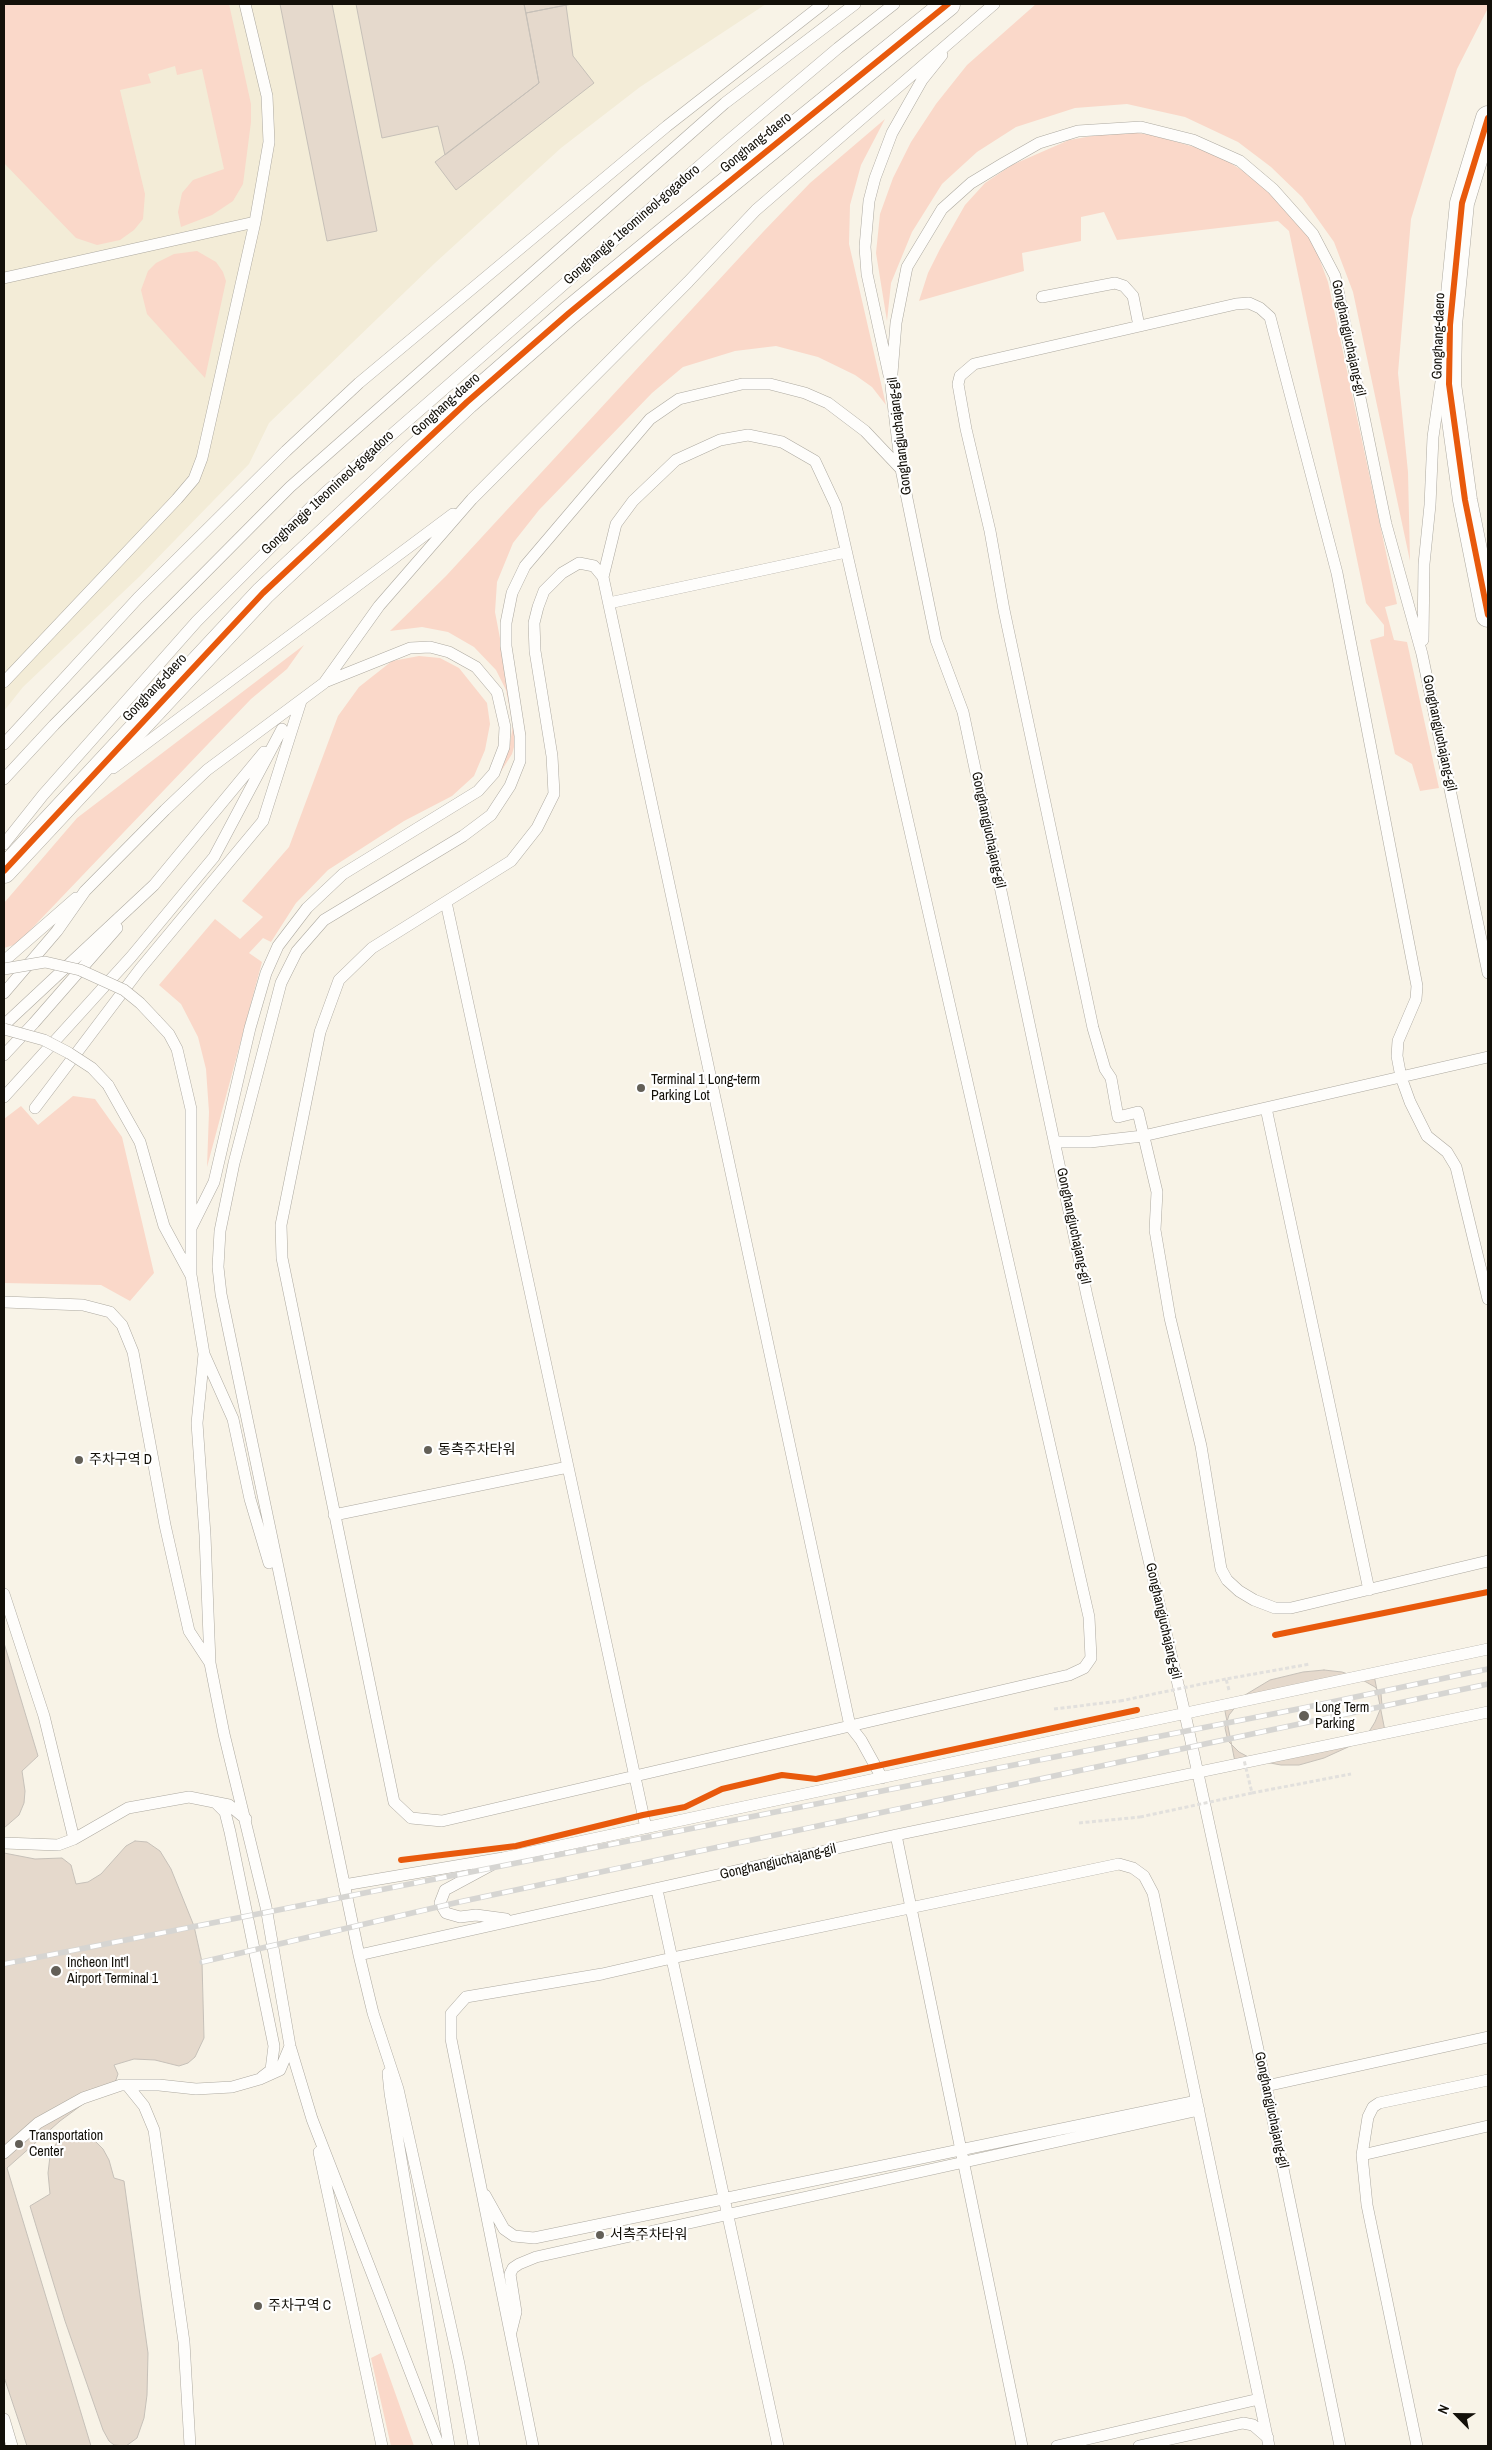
<!DOCTYPE html>
<meta charset="utf-8">
<style>
body{margin:0}
#map{position:relative;width:1492px;height:2450px;overflow:hidden;background:#f8f3e7;font-family:"Archivo Narrow",sans-serif}
canvas{display:block}
.frame{position:absolute;inset:0;border:5px solid #131009;pointer-events:none}
.north{position:absolute;left:1432px;top:2390px;width:50px;height:50px;-webkit-text-stroke:4px #fff;paint-order:stroke;rotate:293deg;font-size:14px;font-weight:700;line-height:20px;text-align:center;color:#131009}
.north::after{content:'';display:block;margin:auto;width:18px;height:22px;background:#131009;clip-path:polygon(50% 0,100% 100%,50% 72%,0 100%)}
</style>
<div id="map">
<canvas width="1492" height="2450"></canvas>
<div class="frame"></div>
<div class="north">N</div>
</div>
<script>
const ctx = document.querySelector('canvas').getContext('2d');
ctx.lineJoin = 'round';
function fill(path, color) { ctx.fillStyle = color; ctx.fill(path, 'evenodd'); }
const toPath = rows => new Path2D(rows.map(r => 'M' + r).join(''));
function trace(path, color, width, dash) { ctx.strokeStyle = color; ctx.lineWidth = width; ctx.lineCap = dash ? 'butt' : 'round'; ctx.setLineDash(dash || []); ctx.stroke(path); }
function write(font, color, halo, rows, align = 'center') {
  ctx.font = font + ' "Archivo Narrow","Noto Sans KR",sans-serif'; ctx.lineWidth = 4.5; ctx.setLineDash([]); ctx.textBaseline = 'middle'; ctx.strokeStyle = halo; ctx.fillStyle = color; for (const [text, x, y, turn = 0] of rows) {
    ctx.save(); ctx.translate(x, y); ctx.rotate((+turn || 0) * Math.PI / 180); ctx.textAlign = isNaN(turn) ? turn : align; if (halo) ctx.strokeText(text, 0, 0); ctx.fillText(text, 0, 0); ctx.restore();
  }
}
fill(toPath([
 [4,4,766,4,640,87,561,148,435,263,269,423,249,464,140,576,23,687,4,711]
]), '#f3ecd7');
fill(toPath([
 [4,4,229,4,251,104,251,122,243,184,233,201,212,215,181,227,178,212,182,193,193,180,224,169,202,69,177,75,175,66,148,74,151,83,120,90,145,194,143,219,134,230,120,240,97,245,76,238,4,163],
 [1036,4,1488,4,1488,8,1457,69,1411,219,1398,373,1408,472,1410,561,1353,292,1334,242,1302,197,1271,167,1238,142,1185,117,1127,104,1075,108,1016,127,977,152,942,184,912,232,891,283,887,321,876,253,880,214,893,178,911,142,936,104,967,65],
 [885,119,861,165,850,205,849,244,886,405,872,387,855,375,818,357,776,346,735,351,683,367,652,393,539,510,513,543,497,582,495,612,518,733,512,754,500,773,509,749,513,725,506,690,496,670,474,647,448,632,422,627,390,631,446,576,763,232,810,183],
 [1122,131,1152,135,1212,152,1245,172,1274,196,1297,220,1315,247,1328,282,1397,604,1385,607,1394,640,1407,642,1439,788,1420,791,1412,764,1395,754,1370,640,1384,636,1384,625,1366,603,1289,231,1278,221,1117,240,1104,212,1081,217,1081,241,1022,253,1024,271,919,301,928,273,940,249,965,205,985,183,1012,165,1069,140],
 [197,251,216,262,223,272,226,281,205,378,147,314,141,290,148,271,156,263,174,254],
 [304,645,287,669,251,699,17,944,4,948,4,903,77,818],
 [419,656,440,658,459,668,487,703,490,724,485,750,474,776,452,796,404,821,328,870,296,903,271,942,263,938,249,953,262,962,207,1167,209,1112,206,1069,198,1037,181,1004,159,985,215,919,240,939,263,917,242,901,289,847,338,716,359,687,392,661],
 [73,1096,95,1099,122,1137,154,1273,130,1301,101,1285,4,1283,4,1119,21,1106,38,1125],
 [381,2353,414,2446,391,2446,371,2358]
]), '#fad8c9');
const building = toPath([
 [280,4,332,4,377,231,327,241,280,4],
 [356,4,524,4,539,83,445,155,438,126,382,138,356,4],
 [524,4,572,4,526,13,524,4],
 [566,5,573,56,594,83,456,190,435,162,539,83,526,13,566,5],
 [4,1643,38,1756,22,1771,25,1791,24,1803,19,1815,4,1828,4,1643],
 [1324,1670,1342,1672,1359,1678,1375,1687,1381,1694,1382,1705,1375,1722,1367,1735,1359,1742,1324,1758,1299,1765,1281,1765,1254,1760,1239,1752,1228,1741,1225,1728,1229,1715,1245,1695,1270,1680,1303,1672,1324,1670],
 [1373,1670,1385,1731,1235,1762,1223,1701,1373,1670],
 [135,1841,147,1842,160,1851,171,1869,194,1926,202,1962,204,2038,195,2057,188,2063,179,2066,155,2060,134,2059,114,2065,118,2074,116,2080,109,2088,87,2101,60,2121,7,2168,91,2446,27,2446,4,2377,4,1853,35,1859,62,1858,71,1865,76,1884,88,1882,101,1874,126,1846,135,1841],
 [73,2133,94,2140,103,2149,109,2160,114,2178,124,2181,148,2353,147,2395,144,2418,137,2438,126,2446,114,2445,109,2441,103,2430,65,2321,30,2206,50,2194,48,2173,50,2156,58,2140,73,2133]
]);
fill(building, '#e5d9cc');
trace(building, '#c6c0b8', 1);
const lane = toPath([
 [4,278,255,222],
 [1042,297,1115,283,1124,286,1133,296,1139,326],
 [889,375,867,274,865,247,869,201,875,178,892,133,922,80,942,55],
 [603,577,594,566,579,563,562,573,544,591,538,607,534,623,535,651,552,756,554,794,537,828,511,861,372,948,339,980,320,1032,281,1225,282,1258,394,1802,411,1818,442,1821,635,1776,850,1726,1069,1675,1084,1668,1091,1658,1089,1617,836,506,815,461,782,442,748,435,720,440,676,460,633,501,616,524,603,577,850,1726,861,1740,882,1778],
 [609,603,846,552],
 [1423,640,1424,564,1430,505,1433,437,1441,382],
 [4,682,177,499,194,479,202,458,255,222,269,142,267,96,245,4],
 [4,744,138,598,286,451,359,383,667,126,823,4],
 [113,768,453,514],
 [4,779,54,725,290,487,725,103,855,4],
 [4,844,43,795,197,621,326,492,728,141,838,48,894,4],
 [446,902,646,1828],
 [4,961,76,898],
 [4,993,57,931,85,891,165,810,207,770,324,683,379,606,472,499,688,282,756,210,994,4],
 [156,1020,169,1034,177,1049,191,1109,191,1275,204,1354,233,1419,250,1499,269,1563],
 [4,1025,154,885,264,752],
 [4,1055,34,1023,117,928],
 [108,1085,140,1142,164,1226,190,1274],
 [4,1097,131,957,214,857,282,729],
 [35,1108,140,969,263,821,301,701],
 [1266,1108,1369,1590],
 [1054,1142,1090,1142,1143,1136,1488,1057],
 [191,1228,214,1182,250,1028,266,973,278,946,307,908,343,874,478,791,494,773,504,747,505,727,497,692,476,667,449,652,430,647,410,648,325,682],
 [1488,1299,1456,1167,1447,1152,1427,1136,1410,1102,1401,1077,1397,1056,1398,1041,1416,999,1417,986,1337,573,1270,317,1260,308,1249,303,1236,304,974,364,960,376,958,384,966,429,990,531,1004,610,1093,1028,1105,1069,1111,1078,1118,1117,1138,1112,1157,1192,1155,1230,1170,1318,1201,1446,1221,1569,1227,1580,1239,1591,1254,1600,1275,1608,1291,1608,1488,1561],
 [4,1302,83,1305,110,1312,122,1325,133,1352,165,1525,189,1631,210,1663],
 [204,1354,197,1423,205,1535,210,1663,224,1734,266,1907,290,2046,312,2119,439,2446],
 [334,1515,568,1467],
 [4,1594,44,1716,74,1839],
 [215,1802,225,1812,230,1832,274,2046,271,2070,262,2077],
 [896,1835,1022,2446],
 [4,1843,58,1845,74,1839,128,1808,189,1797,229,1805,246,1819],
 [497,1862,445,1890,440,1903,446,1913,460,1917,476,1915,506,1919],
 [344,1885,503,1858,1488,1649],
 [657,1890,778,2446],
 [359,1955,896,1835,1488,1712],
 [388,2073,390,2093,449,2446],
 [127,2085,144,2106,154,2130,184,2342,190,2446],
 [1266,2086,1488,2037],
 [319,2152,382,2446],
 [4,2153,38,2123,83,2098,121,2085,159,2085,196,2089,232,2087,260,2079,280,2070,290,2046],
 [1362,2155,1368,2117,1373,2107,1379,2103,1488,2080],
 [485,2195,504,2229,514,2236,534,2238,1197,2101],
 [511,2332,516,2312,510,2274,513,2268,519,2264,536,2257,1199,2110],
 [4,2419,12,2446],
 [474,2446,459,2364,398,2089,373,2013,359,1955,221,1294,218,1267,220,1231,234,1163,281,983,297,951,324,920,463,836,491,815,510,786,520,761,520,736,506,646,506,623,512,593,525,566,650,419,679,399,742,384,770,384,805,393,828,403,865,431,901,469],
 [533,2446,451,2039,451,2014,466,1997,602,1974,672,1958,1119,1864,1133,1868,1144,1876,1153,1893,1269,2446],
 [1057,2446,1259,2399],
 [1139,2446,1243,2423,1253,2425,1268,2438],
 [1340,2446,1266,2086,1185,1714,1087,1296,963,712,936,640,901,469,891,386,896,323,907,267,942,209,971,183,1004,163,1039,143,1078,131,1141,127,1193,140,1240,161,1273,189,1313,234,1335,276,1386,524,1422,654,1488,973],
 [1417,2446,1367,2205,1362,2155,1488,2126]
]);
const street = toPath([
 [1488,118,1462,203,1450,325,1449,384,1465,500,1488,615],
 [4,871,263,593,467,402,569,313,666,233,948,4]
]);
trace(lane, '#ada9a0', 12);
trace(street, '#ada9a0', 25);
trace(toPath([
 [1229,1690,1226,1679,1310,1664],
 [1054,1709,1120,1701],
 [1252,1793,1351,1774],
 [1079,1823,1140,1817]
]), '#e2e0dd', 3, [4, 2.5]);
trace(lane, '#fefdfb', 11);
trace(street, '#fefdfb', 24);
const rail = toPath([
 [202,1962,459,1902,1488,1684],
 [4,1964,1303,1708,1488,1669]
]);
trace(rail, '#d6d5d2', 5.5);
trace(rail, '#fff', 4, [11]);
const laneBridge = toPath([
 [4,969,45,962,80,970,124,990,140,1003,156,1020],
 [4,1029,44,1040,69,1053,92,1068,108,1085]
]);
trace(laneBridge, '#ada9a0', 12, []);
trace(toPath([
 [1120,1701,1226,1679],
 [1140,1817,1252,1793,1244,1760]
]), '#e2e0dd', 3, [4, 2.5]);
trace(laneBridge, '#fefdfb', 11);
trace(toPath([
 [1488,118,1462,203,1450,325,1449,384,1465,500,1488,615],
 [4,871,263,593,467,402,569,313,666,233,948,4],
 [1275,1635,1488,1592],
 [401,1860,516,1846,643,1815,685,1807,722,1789,782,1775,816,1779,1137,1710]
]), '#e8590c', 6);
for (const [x, y, r, color] of [
 [641,1088,5,"#635f57"],
 [428,1450,5,"#635f57"],
 [79,1460,5,"#635f57"],
 [1304,1716,6,"#635f57"],
 [56,1971,6,"#635f57"],
 [19,2144,5,"#635f57"],
 [600,2235,5,"#635f57"],
 [258,2306,5,"#635f57"]
]) { const dot = new Path2D(); dot.arc(x, y, r, 0, 2 * Math.PI); ctx.fillStyle = color; ctx.fill(dot); trace(dot, '#fff', 2); }
write('14px', '#131009', '#fff', [
 ["Gonghang-daero",756,143,-39],
 ["Gonghangje 1teomineol-gogadoro",632,225,-41],
 ["Gonghang-daero",1439,336,-88],
 ["Gonghangjuchajang-gil",1348,338,78],
 ["Gonghang-daero",446,405,-42],
 ["Gonghangjuchajang-gil",900,436,-97],
 ["Gonghangje 1teomineol-gogadoro",328,493,-43],
 ["Gonghang-daero",155,688,-47],
 ["Gonghangjuchajang-gil",1439,733,78],
 ["Gonghangjuchajang-gil",988,830,78],
 ["Gonghangjuchajang-gil",1073,1226,78],
 ["Gonghangjuchajang-gil",1163,1621,77],
 ["Gonghangjuchajang-gil",778,1862,-13],
 ["Gonghangjuchajang-gil",1271,2110,78]
]);
write('14px', '#131009', '#fff', [
 ["Terminal 1 Long-term",651,1080],
 ["Parking Lot",651,1096],
 ["동측주차타워",438,1450],
 ["주차구역 D",89,1460],
 ["Long Term",1315,1708],
 ["Parking",1315,1724],
 ["Incheon Int'l",67,1963],
 ["Airport Terminal 1",67,1979],
 ["Transportation",29,2136],
 ["Center",29,2152],
 ["서측주차타워",610,2235],
 ["주차구역 C",268,2306]
], 'left');
</script>
